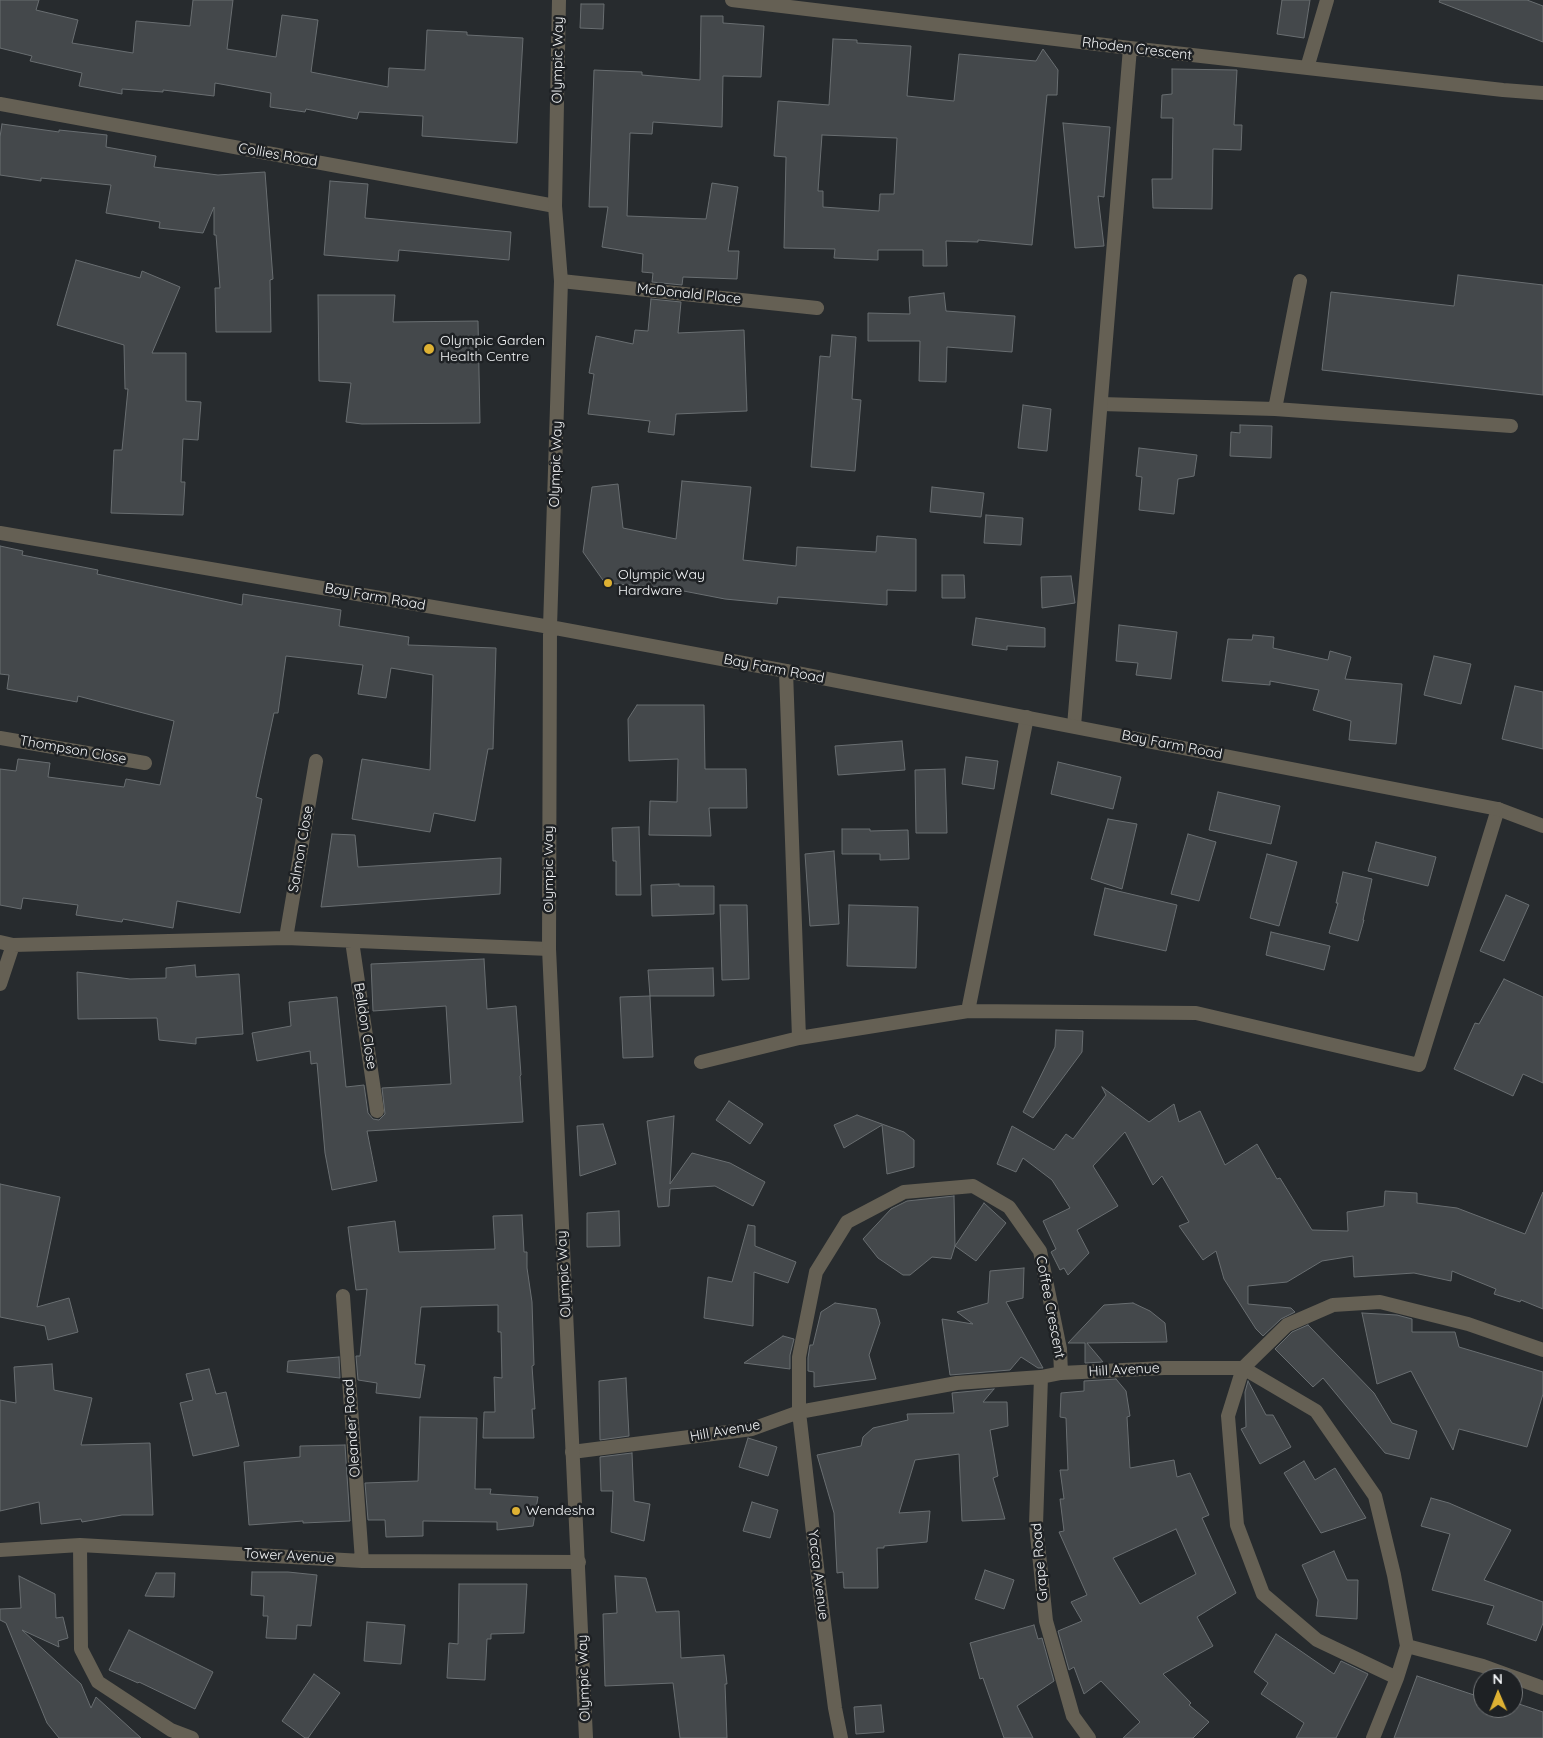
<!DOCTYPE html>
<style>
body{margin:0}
#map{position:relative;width:1543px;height:1738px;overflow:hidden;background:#272b2e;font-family:Quicksand,sans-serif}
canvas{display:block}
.north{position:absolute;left:1473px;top:1668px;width:50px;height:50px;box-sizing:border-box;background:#1e2124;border:1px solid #737678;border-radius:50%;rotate:359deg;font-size:14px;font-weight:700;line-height:20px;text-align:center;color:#f3f5f7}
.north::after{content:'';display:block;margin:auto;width:18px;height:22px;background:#deb133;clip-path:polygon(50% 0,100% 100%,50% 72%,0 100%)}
</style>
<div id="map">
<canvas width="1543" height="1738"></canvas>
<div class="north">N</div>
</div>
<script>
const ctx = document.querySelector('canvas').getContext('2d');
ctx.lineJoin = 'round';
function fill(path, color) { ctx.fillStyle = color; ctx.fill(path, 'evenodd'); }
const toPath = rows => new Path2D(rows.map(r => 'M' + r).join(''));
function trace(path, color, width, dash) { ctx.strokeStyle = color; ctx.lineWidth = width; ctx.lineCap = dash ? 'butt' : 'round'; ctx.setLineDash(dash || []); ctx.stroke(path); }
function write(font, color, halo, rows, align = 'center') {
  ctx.font = font + ' Quicksand,sans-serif'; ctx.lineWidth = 5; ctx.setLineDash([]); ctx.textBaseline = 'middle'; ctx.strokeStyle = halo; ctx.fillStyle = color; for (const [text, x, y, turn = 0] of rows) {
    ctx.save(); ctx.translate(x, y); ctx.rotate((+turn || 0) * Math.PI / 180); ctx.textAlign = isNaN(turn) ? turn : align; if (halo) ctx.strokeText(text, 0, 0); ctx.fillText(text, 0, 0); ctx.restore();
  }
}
const building = toPath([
 [0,0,39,0,36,10,78,20,72,43,133,53,136,21,190,26,193,0,233,0,227,49,276,57,282,15,318,20,311,72,388,87,389,68,425,70,427,30,467,32,467,35,523,38,517,143,422,136,423,116,359,112,357,119,306,109,305,112,270,107,271,93,215,83,214,96,163,90,163,92,122,89,122,94,79,86,82,73,30,61,32,56,0,48,0,0],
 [1282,0,1310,0,1304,38,1277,34,1282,0],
 [1440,0,1527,0,1543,6,1543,42,1439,2,1440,0],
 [581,4,604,4,603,29,580,28,581,4],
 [701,16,723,16,723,23,764,26,761,77,723,76,722,127,653,122,652,134,630,133,627,216,706,219,712,183,738,187,728,251,739,251,737,279,683,277,682,285,652,282,653,273,642,272,643,254,602,247,608,207,589,207,594,70,642,72,642,75,700,80,701,16],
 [833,39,857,40,857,43,911,46,907,96,954,101,959,54,1036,61,1043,49,1058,70,1057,95,1047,95,1032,245,978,240,978,242,946,241,947,266,923,266,923,250,878,250,878,260,834,258,835,249,784,248,786,157,774,156,778,101,829,105,833,39],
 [822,135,897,138,894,194,880,194,879,211,823,207,823,191,818,191,822,135],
 [1172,69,1237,70,1234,125,1242,125,1241,150,1213,149,1212,209,1153,208,1152,179,1172,179,1173,118,1161,118,1162,95,1172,94,1172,69],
 [1063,123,1110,127,1104,197,1098,196,1104,246,1075,248,1063,123],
 [2,124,59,132,59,130,107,135,106,147,156,156,154,167,218,175,265,172,273,279,270,280,271,332,216,332,215,288,220,288,216,235,214,235,214,207,203,233,159,228,160,222,106,213,111,185,41,178,41,181,0,175,0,137,2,124],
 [330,181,368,184,365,218,511,232,509,260,399,250,398,261,324,255,330,181],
 [76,260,140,278,142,271,180,287,152,353,186,353,186,401,201,402,198,440,183,439,181,482,185,482,183,515,111,513,114,450,122,450,128,389,125,389,124,345,57,325,76,260],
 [1458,275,1543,285,1543,395,1322,370,1331,292,1454,306,1458,275],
 [944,293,946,311,1015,316,1012,352,947,347,946,382,919,381,920,341,868,341,868,313,910,314,909,297,944,293],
 [318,295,395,295,393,322,478,321,480,423,362,424,346,422,351,383,319,381,318,295],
 [651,299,681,302,678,333,744,330,747,411,676,414,674,435,648,432,650,421,588,414,594,374,589,373,596,336,633,344,635,330,648,331,651,299],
 [832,335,856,337,852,399,861,400,855,471,811,467,820,356,830,357,832,335],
 [1023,405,1051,409,1047,451,1018,448,1023,405],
 [1240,425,1272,426,1271,458,1230,456,1231,432,1240,433,1240,425],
 [1139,448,1197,455,1194,476,1178,479,1174,514,1139,510,1142,477,1136,476,1139,448],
 [682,481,751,487,743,560,796,566,797,547,876,552,877,536,916,539,916,591,887,590,887,605,778,597,777,604,725,599,668,588,605,583,583,552,592,487,618,484,623,528,676,539,682,481],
 [932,487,984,493,981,517,930,512,932,487],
 [986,515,1023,518,1021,545,984,543,986,515],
 [0,546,23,551,22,555,98,570,97,574,242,605,243,594,341,610,339,626,409,637,408,645,496,648,493,749,488,749,475,821,434,813,430,832,352,819,362,759,430,770,433,675,391,668,386,698,358,694,363,665,286,656,278,713,274,713,256,797,262,799,240,913,177,901,173,928,123,919,122,922,76,915,78,905,23,898,21,909,0,905,0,769,16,771,18,759,50,763,48,777,124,787,126,779,160,785,174,721,78,696,77,702,7,689,9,675,0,674,0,546],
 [942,575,964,575,965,598,942,598,942,575],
 [1071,576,1075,603,1042,608,1041,577,1071,576],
 [976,618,1045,628,1045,647,1007,646,1007,650,972,645,976,618],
 [1119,625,1177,632,1171,679,1136,675,1138,663,1116,661,1119,625],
 [1253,635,1274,637,1273,648,1328,660,1330,651,1351,657,1345,679,1402,684,1396,744,1349,740,1351,721,1313,710,1319,690,1270,681,1270,685,1222,681,1228,639,1252,640,1253,635],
 [1434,656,1471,664,1461,704,1424,695,1434,656],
 [1515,686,1543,692,1543,749,1502,739,1515,686],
 [637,705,704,705,705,769,746,769,747,808,709,808,711,836,649,835,650,801,677,802,678,759,629,761,628,719,637,705],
 [902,741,905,770,838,775,835,746,902,741],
 [966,757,998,761,994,789,962,784,966,757],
 [1058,762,1121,777,1113,809,1051,794,1058,762],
 [945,769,947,833,916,833,915,770,945,769],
 [1218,792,1280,806,1271,844,1209,830,1218,792],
 [1108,819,1137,824,1122,889,1091,879,1108,819],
 [639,827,641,895,616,895,616,861,613,861,612,828,639,827],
 [842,829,870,829,870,831,908,830,909,859,880,860,880,854,842,854,842,829],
 [332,834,355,835,358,867,501,858,500,894,321,907,332,834],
 [1188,834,1216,842,1199,901,1171,894,1188,834],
 [1376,842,1436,857,1428,886,1368,871,1376,842],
 [834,851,839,924,810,926,805,854,834,851],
 [1267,854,1297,862,1279,926,1250,918,1267,854],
 [1343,872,1372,879,1363,920,1364,920,1358,941,1329,933,1338,903,1336,903,1343,872],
 [679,884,679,886,714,886,714,914,652,916,651,885,679,884],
 [1105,888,1177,905,1166,951,1094,935,1105,888],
 [1506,895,1529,905,1504,961,1480,951,1506,895],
 [720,905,747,905,749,979,722,980,720,905],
 [849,905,918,907,916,968,847,966,849,905],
 [1271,932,1330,946,1324,970,1266,955,1271,932],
 [484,959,487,1009,516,1006,521,1075,520,1076,523,1122,367,1131,377,1181,332,1190,325,1153,317,1063,311,1064,310,1051,257,1061,252,1033,291,1026,289,1002,337,997,346,1087,364,1085,368,1113,373,1119,379,1120,385,1114,382,1088,451,1084,446,1006,373,1011,371,964,484,959],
 [195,965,196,977,239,974,243,1034,196,1038,196,1044,159,1040,157,1018,78,1019,77,972,130,979,166,978,166,968,195,965],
 [713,968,714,996,650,996,648,970,713,968],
 [1504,979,1543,997,1543,1083,1523,1074,1513,1096,1454,1069,1475,1023,1479,1024,1504,979],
 [650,996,653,1057,623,1058,620,997,650,996],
 [1056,1030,1083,1031,1082,1052,1033,1118,1023,1112,1055,1047,1056,1030],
 [1102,1087,1149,1122,1174,1104,1179,1122,1200,1111,1225,1165,1257,1144,1277,1179,1280,1178,1312,1230,1348,1231,1347,1212,1384,1206,1385,1191,1417,1193,1417,1203,1457,1208,1525,1234,1543,1192,1543,1309,1521,1300,1520,1302,1494,1294,1496,1289,1452,1271,1451,1281,1414,1273,1354,1277,1353,1256,1322,1261,1287,1282,1248,1286,1248,1304,1291,1308,1295,1312,1281,1319,1263,1336,1256,1329,1224,1279,1216,1251,1203,1260,1179,1226,1189,1222,1162,1176,1153,1185,1125,1132,1093,1166,1118,1206,1077,1230,1089,1253,1068,1275,1064,1268,1060,1270,1051,1252,1056,1249,1043,1221,1070,1208,1052,1180,1023,1158,1016,1172,997,1164,1012,1126,1054,1150,1066,1134,1073,1139,1106,1095,1102,1087],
 [729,1101,763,1124,750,1144,716,1120,729,1101],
 [857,1115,904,1132,914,1140,914,1167,887,1174,882,1125,844,1148,834,1125,857,1115],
 [674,1116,670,1184,692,1153,730,1163,765,1182,753,1206,715,1186,670,1189,669,1206,658,1207,647,1121,674,1116],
 [603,1124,616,1164,580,1176,577,1126,603,1124],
 [0,1184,60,1197,37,1307,69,1298,78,1332,48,1340,45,1326,0,1317,0,1184],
 [954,1196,955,1246,951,1259,932,1257,910,1275,903,1275,878,1258,863,1239,891,1209,907,1201,954,1196],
 [984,1203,1006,1223,976,1261,955,1246,984,1203],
 [619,1211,620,1246,587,1247,587,1213,619,1211],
 [522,1215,524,1252,527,1252,527,1268,532,1302,534,1365,532,1366,535,1409,532,1409,534,1438,483,1438,484,1412,495,1412,494,1377,502,1378,501,1332,498,1332,498,1305,421,1307,415,1364,425,1365,420,1398,376,1393,377,1383,358,1380,356,1356,360,1356,367,1289,356,1290,348,1227,395,1221,399,1252,495,1249,493,1216,522,1215],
 [748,1225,755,1226,755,1246,796,1262,788,1283,754,1272,753,1326,704,1318,708,1277,732,1282,748,1225],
 [1024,1268,1023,1298,1006,1302,1043,1368,1038,1368,1021,1357,1010,1370,950,1375,942,1319,973,1324,957,1312,988,1303,990,1271,1024,1268],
 [835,1303,876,1309,880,1323,869,1355,876,1379,814,1387,814,1372,808,1371,808,1358,810,1345,813,1345,821,1312,835,1303],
 [1133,1303,1150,1311,1165,1323,1167,1342,1087,1343,1103,1362,1085,1363,1085,1343,1068,1343,1104,1305,1133,1303],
 [1362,1313,1397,1315,1412,1319,1412,1332,1455,1332,1459,1347,1543,1372,1543,1394,1527,1447,1459,1429,1453,1450,1411,1371,1377,1384,1362,1313],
 [1308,1325,1374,1393,1392,1423,1417,1431,1409,1459,1385,1453,1323,1378,1313,1387,1275,1349,1292,1332,1308,1325],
 [783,1336,794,1339,790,1355,790,1369,744,1363,783,1336],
 [339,1357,340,1378,287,1372,288,1361,339,1357],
 [52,1364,54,1390,92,1398,81,1445,150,1443,153,1515,122,1515,82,1522,81,1519,41,1524,39,1502,0,1511,0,1400,16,1403,14,1367,52,1364],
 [209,1369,216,1394,226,1392,239,1446,193,1456,180,1403,193,1400,186,1374,209,1369],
 [626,1378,629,1436,600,1440,599,1381,626,1378],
 [1116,1379,1126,1391,1130,1416,1127,1417,1130,1468,1174,1460,1177,1477,1190,1473,1209,1515,1202,1518,1236,1593,1197,1617,1213,1646,1163,1674,1191,1703,1189,1705,1209,1722,1193,1738,1123,1738,1140,1722,1101,1681,1084,1694,1074,1667,1069,1670,1058,1631,1082,1621,1071,1602,1087,1595,1059,1532,1064,1531,1060,1499,1064,1499,1060,1470,1068,1470,1066,1418,1060,1417,1061,1393,1084,1391,1084,1381,1116,1379],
 [1176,1529,1196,1574,1140,1604,1113,1558,1176,1529],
 [1248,1381,1266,1415,1273,1415,1291,1447,1260,1464,1241,1429,1246,1427,1245,1392,1248,1381],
 [994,1389,983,1402,1007,1402,1008,1426,990,1430,998,1476,993,1478,1005,1519,962,1521,959,1454,915,1460,899,1513,930,1511,927,1542,884,1546,884,1548,877,1548,878,1588,844,1588,843,1572,837,1573,834,1513,817,1455,861,1446,863,1437,873,1428,908,1420,907,1414,954,1413,952,1393,994,1389],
 [420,1417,477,1418,475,1489,491,1489,490,1494,538,1497,533,1526,497,1530,497,1522,423,1521,423,1536,386,1537,385,1520,368,1520,365,1483,418,1481,420,1417],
 [748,1438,777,1447,768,1476,739,1467,748,1438],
 [345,1445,350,1521,303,1523,303,1521,249,1525,244,1462,300,1457,300,1446,345,1445],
 [632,1453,634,1501,650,1504,644,1541,611,1532,613,1491,601,1491,600,1457,632,1453],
 [1304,1461,1315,1480,1335,1468,1366,1518,1321,1533,1284,1473,1304,1461],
 [1431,1498,1449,1503,1511,1530,1484,1580,1543,1602,1543,1623,1536,1641,1487,1624,1494,1606,1432,1590,1450,1534,1421,1526,1431,1498],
 [752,1502,778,1510,770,1538,743,1531,752,1502],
 [1334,1551,1347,1580,1358,1580,1357,1619,1316,1616,1318,1600,1302,1565,1334,1551],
 [985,1570,1014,1580,1004,1609,975,1599,985,1570],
 [252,1572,288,1572,317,1575,311,1626,297,1625,296,1639,266,1638,268,1616,263,1616,264,1596,251,1595,252,1572],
 [156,1573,175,1573,174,1597,145,1596,156,1573],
 [19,1576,55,1594,56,1618,63,1617,68,1638,58,1641,59,1647,22,1630,81,1684,91,1708,96,1697,141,1738,59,1738,47,1723,6,1623,0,1620,0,1609,21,1608,19,1576],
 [615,1576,646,1578,656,1612,679,1611,681,1658,724,1655,727,1684,725,1684,727,1738,680,1738,673,1683,605,1686,603,1614,617,1613,615,1576],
 [459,1584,527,1584,524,1633,491,1634,491,1639,487,1639,485,1680,447,1678,449,1643,458,1644,459,1584],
 [367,1622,405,1625,401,1664,364,1661,367,1622],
 [1034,1625,1038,1639,1042,1638,1054,1681,1017,1706,1033,1738,1004,1738,983,1678,980,1679,970,1643,1034,1625],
 [129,1630,213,1672,195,1709,139,1682,138,1683,109,1670,129,1630],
 [1276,1634,1334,1674,1341,1661,1368,1674,1336,1738,1296,1738,1304,1723,1261,1694,1268,1683,1254,1672,1276,1634],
 [314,1674,340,1693,308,1738,305,1738,282,1721,314,1674],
 [1417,1676,1483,1698,1483,1708,1513,1708,1513,1702,1543,1712,1543,1738,1394,1738,1417,1676],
 [881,1705,884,1732,856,1734,854,1707,881,1705]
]);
fill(building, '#44484b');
trace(building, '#696e71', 1);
trace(toPath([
 [1101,404,1275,409,1511,426],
 [1275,409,1300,281]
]), '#656054', 14);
trace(toPath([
 [732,0,1130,48,1503,90,1543,93],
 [1307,68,1327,0],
 [0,104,555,206],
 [561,281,817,308],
 [786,671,799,1038],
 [1074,726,1130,48],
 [0,738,145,763],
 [286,938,316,761],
 [352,941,377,1111],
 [0,942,13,945,286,938,549,949],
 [0,984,13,945],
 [968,1011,1027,717],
 [701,1062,799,1038,968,1011,1196,1013,1419,1065,1498,809],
 [343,1296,362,1561],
 [1041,1377,1036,1525,1046,1621,1073,1716,1089,1738],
 [572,1452,752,1429,799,1412,957,1383,1041,1377,1061,1373,1164,1368,1243,1368,1316,1411,1375,1496,1394,1575,1407,1646,1397,1678,1373,1738],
 [80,1545,81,1649,98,1682,171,1730,192,1738],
 [0,1550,80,1545,362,1561,579,1562],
 [1407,1646,1483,1666,1543,1688],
 [1397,1678,1317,1640,1263,1594,1237,1525,1228,1416,1243,1368,1287,1325,1333,1305,1380,1302,1468,1324,1543,1350],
 [841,1738,835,1708,818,1576,799,1412,799,1357,816,1272,847,1222,904,1192,973,1186,1009,1207,1040,1251,1060,1349,1061,1373]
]), '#656054', 14);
trace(toPath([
 [559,0,555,206,561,281,550,627,549,949,586,1738],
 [0,533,550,627,786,671,1498,809,1543,826]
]), '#656054', 14);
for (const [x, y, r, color] of [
 [429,349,6,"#deb133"],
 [608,583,5,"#deb133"],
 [516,1511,5,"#deb133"]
]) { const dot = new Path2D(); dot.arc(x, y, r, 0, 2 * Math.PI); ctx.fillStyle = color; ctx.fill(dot); trace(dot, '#1e2124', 2); }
write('14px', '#f3f5f7', '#1e2124', [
 ["Rhoden Crescent",1137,49,7],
 ["Olympic Way",558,60,-89],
 ["Collies Road",278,155,10],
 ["McDonald Place",689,294,6],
 ["Olympic Way",556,464,-88],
 ["Bay Farm Road",375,597,10],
 ["Bay Farm Road",774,669,11],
 ["Bay Farm Road",1172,745,11],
 ["Thompson Close",73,750,10],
 ["Salmon Close",301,849,-80],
 ["Olympic Way",549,869,-90],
 ["Belldon Close",365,1026,81],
 ["Olympic Way",564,1274,-93],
 ["Coffee Crescent",1050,1307,79],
 ["Hill Avenue",1124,1370,-3],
 ["Oleander Road",352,1428,-94],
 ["Hill Avenue",725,1431,-10],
 ["Tower Avenue",289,1556,3],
 ["Grape Road",1040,1562,-95],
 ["Yacca Avenue",818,1575,83],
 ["Olympic Way",584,1678,-92]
]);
write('14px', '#f3f5f7', '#1e2124', [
 ["Olympic Garden",440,341],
 ["Health Centre",440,357],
 ["Olympic Way",618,575],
 ["Hardware",618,591],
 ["Wendesha",526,1511]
], 'left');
</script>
